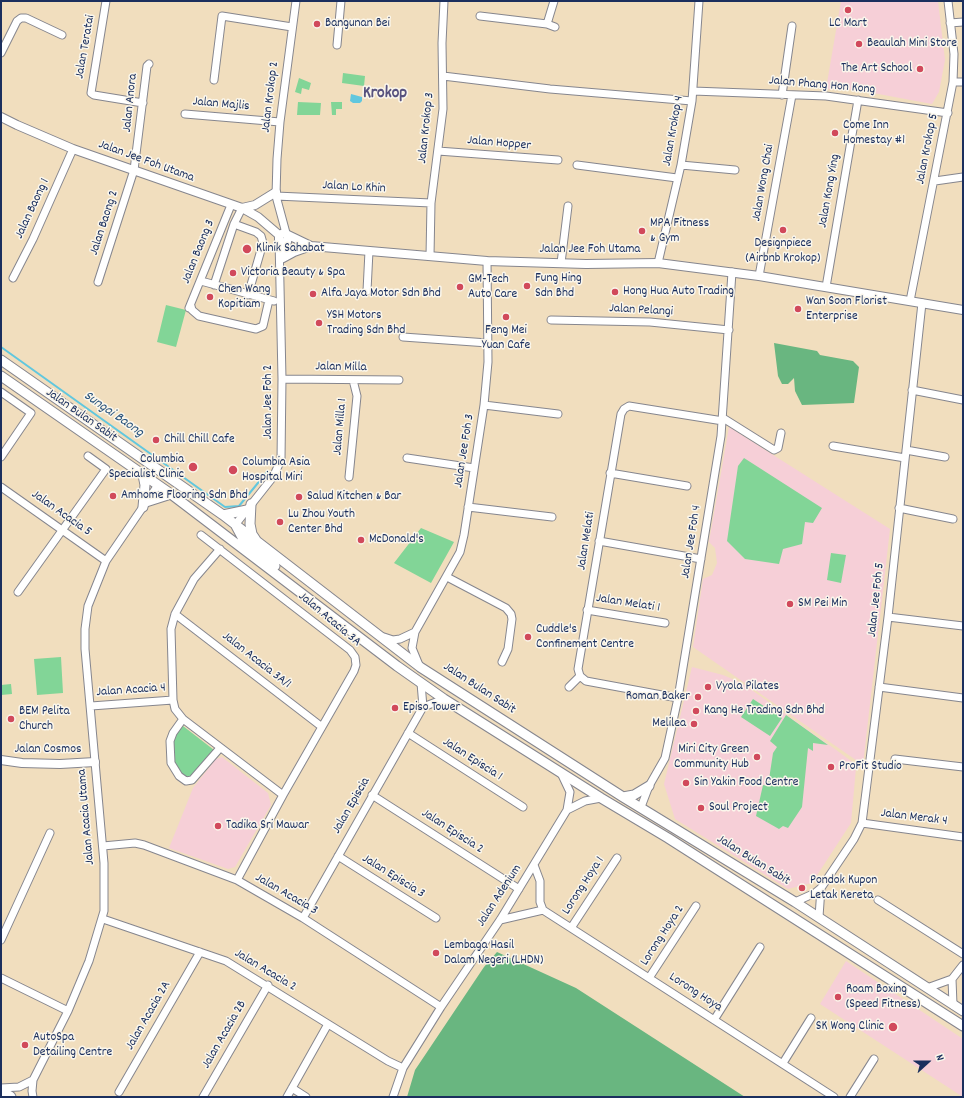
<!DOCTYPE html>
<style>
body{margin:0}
#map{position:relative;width:964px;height:1098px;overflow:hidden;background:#f1debe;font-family:Dekko,sans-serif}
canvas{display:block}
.frame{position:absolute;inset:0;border:2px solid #1b2f5e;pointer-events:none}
.north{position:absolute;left:908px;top:1042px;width:40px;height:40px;-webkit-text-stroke:3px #fbf7ec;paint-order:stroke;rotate:69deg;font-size:11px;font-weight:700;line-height:16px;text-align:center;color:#1b2f5e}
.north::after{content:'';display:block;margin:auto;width:14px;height:18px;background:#1b2f5e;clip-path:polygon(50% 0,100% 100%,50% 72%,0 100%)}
</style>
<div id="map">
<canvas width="964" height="1098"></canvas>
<div class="frame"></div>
<div class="north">N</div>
</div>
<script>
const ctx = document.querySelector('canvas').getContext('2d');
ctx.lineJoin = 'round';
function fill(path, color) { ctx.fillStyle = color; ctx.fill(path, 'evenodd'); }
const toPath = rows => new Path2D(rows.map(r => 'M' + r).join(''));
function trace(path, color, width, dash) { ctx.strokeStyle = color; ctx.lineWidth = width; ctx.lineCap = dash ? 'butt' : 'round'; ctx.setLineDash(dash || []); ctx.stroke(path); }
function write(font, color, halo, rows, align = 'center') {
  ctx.font = font + ' Dekko,sans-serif'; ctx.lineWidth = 3; ctx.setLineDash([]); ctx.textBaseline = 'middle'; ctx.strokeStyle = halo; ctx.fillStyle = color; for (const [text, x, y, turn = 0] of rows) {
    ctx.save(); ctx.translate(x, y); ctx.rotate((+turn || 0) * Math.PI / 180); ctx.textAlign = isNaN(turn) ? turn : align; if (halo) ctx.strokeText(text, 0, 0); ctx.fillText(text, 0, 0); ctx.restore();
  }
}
fill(toPath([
 [841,1,938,1,945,60,939,92,932,104,857,90,826,89],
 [729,427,890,529,863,765,693,647,703,579,712,575,717,563,715,548,709,542],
 [692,667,723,675,742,683,839,752,851,761,856,768,851,823,812,883,788,889,675,819,664,784],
 [222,757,268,793,271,805,235,867,228,869,169,848,193,788,216,759],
 [846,961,963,1039,963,1097,820,1004]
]), '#f6cfd7');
fill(toPath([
 [343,73,365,76,364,86,342,83],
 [299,78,311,83,309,90,302,88,301,94,295,92],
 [298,102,321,103,320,115,297,115],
 [331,102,342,102,342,109,336,109,336,115,332,115],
 [166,305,186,310,176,347,157,342],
 [744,458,822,508,813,523,805,522,802,544,783,549,779,564,745,559,727,541,738,466],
 [421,528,454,542,431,583,394,563],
 [831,553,846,555,841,583,827,580],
 [61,657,63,693,37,695,34,659],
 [11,684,12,694,1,695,1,685],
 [753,699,782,718,770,736,741,717],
 [786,715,828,745,813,743,813,751,808,748,802,807,788,828,783,826,779,829,756,816,763,785,768,786,773,753,777,747,770,741],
 [183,726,214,750,189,779,178,772,173,763,173,738]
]), '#82d597');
fill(toPath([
 [774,343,817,351,820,355,853,361,859,367,854,403,802,405,795,391,794,378,788,384,782,384,778,376],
 [497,952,576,988,745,1097,407,1097,415,1070,484,967]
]), '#69b680');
fill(toPath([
 [351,94,362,97,362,101,360,103,353,103,350,101]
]), '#61c7de');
trace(toPath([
 [1,347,225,507,239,506,267,472]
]), '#61c7de', 2);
const minor = toPath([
 [106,1,91,93,94,95,143,103],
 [480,16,547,24,554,1],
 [950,23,963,22],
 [547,24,555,27],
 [337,45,341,1],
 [1,53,17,21,21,18,26,18,62,35],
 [443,76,550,89,692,101],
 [214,80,222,16,292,27],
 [953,82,963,82],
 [693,91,826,96,948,113],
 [782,95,792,26],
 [185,114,280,122],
 [438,151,558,160],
 [577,165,677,178],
 [681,165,735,170],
 [935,181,963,177],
 [276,196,431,203],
 [234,224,256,232,261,236,263,243,248,295],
 [286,233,276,196,277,159,280,122,296,1],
 [430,256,431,203,443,109,442,43,444,1],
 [280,261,285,249,285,242],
 [561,263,568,206],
 [658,263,681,165,692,101,699,1],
 [759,276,792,95],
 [13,278,33,239,73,149],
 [201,281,274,301],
 [98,282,134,170,147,66,149,64],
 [214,285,234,224,242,208],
 [826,287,858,100],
 [367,291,369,251],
 [910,301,953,82,954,54,948,1],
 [191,306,192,310,199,316,256,329,263,326,269,300],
 [189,308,231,205],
 [551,320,650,322,729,330],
 [403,337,488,343],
 [282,379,399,380],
 [912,390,963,400],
 [1,392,31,413,1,457],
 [484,405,558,414],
 [723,418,774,450,778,448,781,433],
 [833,446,905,458],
 [906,450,945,457],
 [407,458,474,468],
 [610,473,687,486],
 [349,477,357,396,353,380],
 [1,487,106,561],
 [468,507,552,517],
 [899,508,953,519],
 [235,525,273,477,281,460,282,379,279,239],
 [201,535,350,650,355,657,356,665,354,671,283,795],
 [599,541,701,559],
 [220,549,194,579,175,614,171,629,173,700,175,709,183,719,283,795,237,880],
 [447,577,506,608,511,614,512,619,508,649,502,662],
 [18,592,106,469,88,456],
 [587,610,665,623],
 [175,614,322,727],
 [888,617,963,626],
 [384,637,393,640,400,639,415,632],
 [419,665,412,648,415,632,460,552,464,535,484,405,488,362,487,261],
 [569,687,580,676],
 [879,687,963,698],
 [678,698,586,681,580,676,578,669,621,414,624,409,629,406,723,421],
 [91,706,173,700],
 [423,707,444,699],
 [183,719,173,733,170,741,171,763,179,776,186,781,192,780,220,748],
 [408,733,523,807],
 [895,759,963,767],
 [372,795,519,889],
 [641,807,649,786,665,758,678,698,721,436,732,272],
 [567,810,585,801,601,798],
 [862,823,963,837],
 [103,846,135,843,144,845,237,880,303,918,441,1007],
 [338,856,436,918],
 [534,865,540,881,540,902,543,910,834,1097],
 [878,900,963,954],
 [795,902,815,893,821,888,854,839,862,823,888,617,922,303],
 [819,917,821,888],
 [303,918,423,707,421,683],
 [103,919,226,961,388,1061,403,1068],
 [500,920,543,910],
 [571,928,617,858],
 [1,940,50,833],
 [1,978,68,1011],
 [649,978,696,906],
 [952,979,953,1005],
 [927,988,952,979,963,965],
 [714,1020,760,947],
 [783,1063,811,1018],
 [1,1088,19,1087,33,1080],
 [292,1088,306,1097],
 [119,1092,200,952],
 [33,1097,32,1091,33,1080,68,1011,89,961,104,911,104,863,85,649,85,629,88,606,106,561,158,485],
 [203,1097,268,985],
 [287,1097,328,1024],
 [393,1097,403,1068,441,1007,500,920,567,810,570,792,561,773],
 [850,1097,874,1059]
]);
const tertiary = toPath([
 [1,117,17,125,73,149,242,208,258,217,279,235],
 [242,208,255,205,276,192],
 [288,235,287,242,283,243,279,240,279,235,284,233,311,246],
 [283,258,294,252,311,246,487,261,586,264,658,263,759,276,963,310],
 [1,760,22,763,60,764,95,762]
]);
const secondary = toPath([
 [1,360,223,515,420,667,623,797,795,902,963,1011],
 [1,376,171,494,397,666,444,699,601,798,668,838,963,1026],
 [146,502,171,494],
 [251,504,250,524,252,534,256,540],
 [143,507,145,485,143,475],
 [223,515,247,510],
 [236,526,244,541,275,566],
 [623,797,634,795,649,786]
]);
const trunk = toPath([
 [1,1092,10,1097]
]);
trace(minor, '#86868e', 9);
trace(tertiary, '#86868e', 10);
trace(secondary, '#86868e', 11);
trace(trunk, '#86868e', 13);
trace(minor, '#fff', 7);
trace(tertiary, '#fff', 8);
trace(secondary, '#fff', 9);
trace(trunk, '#fff', 11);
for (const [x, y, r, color] of [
 [848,10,4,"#d1495b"],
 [317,24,4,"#d1495b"],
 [859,44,4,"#d1495b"],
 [920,69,4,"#d1495b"],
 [835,133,4,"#d1495b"],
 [783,230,4,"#d1495b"],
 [642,231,4,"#d1495b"],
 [247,249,5,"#d1495b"],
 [233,273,4,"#d1495b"],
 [527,286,4,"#d1495b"],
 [460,287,4,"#d1495b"],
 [615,292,4,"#d1495b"],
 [313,294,4,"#d1495b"],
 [210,297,4,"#d1495b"],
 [798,309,4,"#d1495b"],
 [506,317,4,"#d1495b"],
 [319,323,4,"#d1495b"],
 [156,440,4,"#d1495b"],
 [193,467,5,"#d1495b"],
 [233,470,5,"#d1495b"],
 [113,496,4,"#d1495b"],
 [299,497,4,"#d1495b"],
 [280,522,4,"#d1495b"],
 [361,540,4,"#d1495b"],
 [790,604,4,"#d1495b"],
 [528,637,4,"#d1495b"],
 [708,687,4,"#d1495b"],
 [698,697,4,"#d1495b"],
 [395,708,4,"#d1495b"],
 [696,711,4,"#d1495b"],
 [11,719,4,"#d1495b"],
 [694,724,4,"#d1495b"],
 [757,757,4,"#d1495b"],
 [831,767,4,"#d1495b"],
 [686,783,4,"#d1495b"],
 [701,808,4,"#d1495b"],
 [218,826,4,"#d1495b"],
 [802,888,4,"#d1495b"],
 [436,953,4,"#d1495b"],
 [838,997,4,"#d1495b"],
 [893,1027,5,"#d1495b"],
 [25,1045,4,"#d1495b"]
]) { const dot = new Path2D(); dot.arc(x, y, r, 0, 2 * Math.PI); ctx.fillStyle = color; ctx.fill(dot); trace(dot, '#fbf7ec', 1.5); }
write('13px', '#1b2f5e', '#fbf7ec', [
 ["Bangunan Bei",325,24],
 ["LC Mart",848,24,"center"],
 ["Beaulah Mini Store",867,44],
 ["The Art School",912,69,"right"],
 ["Come Inn",843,126],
 ["Homestay #1",843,141],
 ["MPA Fitness",650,224],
 ["& Gym",650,239],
 ["Designpiece",783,244,"center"],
 ["(Airbnb Krokop)",783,259,"center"],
 ["Klinik Sahabat",256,249],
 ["Victoria Beauty & Spa",241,273],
 ["Fung Hing",535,279],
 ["Sdn Bhd",535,294],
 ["GM-Tech",468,280],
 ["Auto Care",468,295],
 ["Chen Wang",218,290],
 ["Kopitiam",218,305],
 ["Hong Hua Auto Trading",623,292],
 ["Alfa Jaya Motor Sdn Bhd",321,294],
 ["Wan Soon Florist",806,302],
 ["Enterprise",806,317],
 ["YSH Motors",327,316],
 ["Trading Sdn Bhd",327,331],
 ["Feng Mei",506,331,"center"],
 ["Yuan Cafe",506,346,"center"],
 ["Chill Chill Cafe",164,440],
 ["Columbia",184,460,"right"],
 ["Specialist Clinic",184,475,"right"],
 ["Columbia Asia",242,463],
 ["Hospital Miri",242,478],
 ["Amhome Flooring Sdn Bhd",121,496],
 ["Salud Kitchen & Bar",307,497],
 ["Lu Zhou Youth",288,515],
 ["Center Bhd",288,530],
 ["McDonald's",369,540],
 ["SM Pei Min",798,604],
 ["Cuddle's",536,630],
 ["Confinement Centre",536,645],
 ["Vyola Pilates",716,687],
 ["Roman Baker",690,697,"right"],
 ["Episo Tower",403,708],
 ["Kang He Trading Sdn Bhd",704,711],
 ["BEM Pelita",19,712],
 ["Church",19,727],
 ["Melilea",686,724,"right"],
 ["Miri City Green",749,750,"right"],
 ["Community Hub",749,765,"right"],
 ["ProFit Studio",839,767],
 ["Sin Yakin Food Centre",694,783],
 ["Soul Project",709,808],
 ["Tadika Sri Mawar",226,826],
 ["Pondok Kupon",810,881],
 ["Letak Kereta",810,896],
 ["Lembaga Hasil",444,946],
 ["Dalam Negeri (LHDN)",444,961],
 ["Roam Boxing",846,990],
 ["(Speed Fitness)",846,1005],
 ["SK Wong Clinic",884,1027,"right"],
 ["AutoSpa",33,1038],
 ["Detailing Centre",33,1053]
], 'left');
write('13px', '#1b2f5e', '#fbf7ec', [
 ["Jalan Teratai",86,47,-80],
 ["Jalan Phang Hon Kong",822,86,5],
 ["Jalan Krokop 2",271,97,-83],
 ["Jalan Anora",131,103,-84],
 ["Jalan Majlis",221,105,5],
 ["Jalan Krokop 3",427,128,-84],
 ["Jalan Krokop 4",674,131,-80],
 ["Jalan Hopper",499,144,5],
 ["Jalan Krokop 5",928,149,-79],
 ["Jalan Jee Foh Utama",146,162,20],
 ["Jalan Wong Chai",764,183,-80],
 ["Jalan Lo Khin",354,188,3],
 ["Jalan Kong Ying",830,191,-80],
 ["Jalan Baong 1",33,209,-65],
 ["Jalan Baong 2",105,223,-72],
 ["Jalan Jee Foh Utama",590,250],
 ["Jalan Baong 3",199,252,-68],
 ["Jalan Pelangi",641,311,3],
 ["Jalan Milla",341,368,1],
 ["Jalan Jee Foh 2",269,402,-90],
 ["Jalan Bulan Sabit",81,416,35],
 ["Jalan Milla 1",341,427,-85],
 ["Jalan Jee Foh 3",465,451,-81],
 ["Jalan Acacia 5",61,514,35],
 ["Jalan Melati",587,541,-81],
 ["Jalan Jee Foh 4",692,542,-81],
 ["Jalan Jee Foh 5",877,600,-84],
 ["Jalan Melati 1",628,604,9],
 ["Jalan Acacia 3A",329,620,40],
 ["Jalan Acacia 3A/1",256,661,38],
 ["Jalan Bulan Sabit",479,689,33],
 ["Jalan Acacia 4",131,691,-4],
 ["Jalan Cosmos",48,750],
 ["Jalan Episcia 1",472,760,33],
 ["Jalan Episcia",352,806,-60],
 ["Jalan Acacia Utama",87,817,-95],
 ["Jalan Merak 4",914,818,7],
 ["Jalan Episcia 2",452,832,33],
 ["Jalan Bulan Sabit",753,861,32],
 ["Jalan Episcia 3",393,877,32],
 ["Lorong Hoya 1",584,886,-57],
 ["Jalan Acacia 3",286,895,30],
 ["Jalan Adenium",500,896,-57],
 ["Lorong Hoya 2",663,936,-57],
 ["Jalan Acacia 2",265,971,31],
 ["Lorong Hoya",695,993,33],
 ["Jalan Acacia 2A",149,1016,-60],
 ["Jalan Acacia 2B",225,1035,-60]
]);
write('italic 14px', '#2c557e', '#fbf7ec', [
 ["Sungai Baong",113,415,35]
]);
write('bold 17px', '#58527e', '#fbf7ec', [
 ["Krokop",385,95]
]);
</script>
